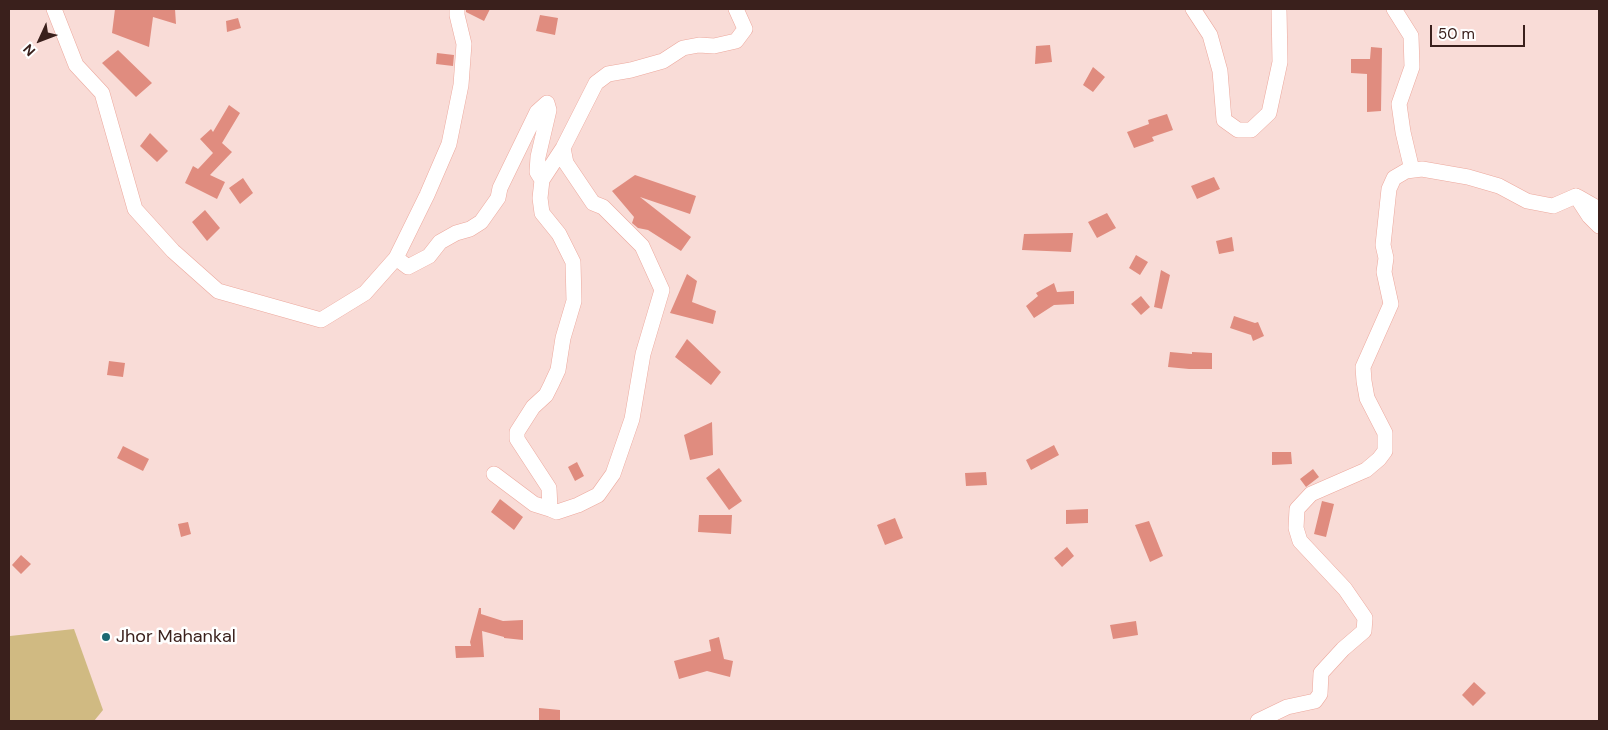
<!DOCTYPE html>
<style>
body{margin:0}
#map{position:relative;width:1608px;height:730px;overflow:hidden;background:#f9dcd7;font-family:"DM Sans",sans-serif}
canvas{display:block}
.frame{position:absolute;inset:0;border:10px solid #3a201c;pointer-events:none}
.north{position:absolute;left:15px;top:15px;width:50px;height:50px;-webkit-text-stroke:4px #fff;paint-order:stroke;rotate:227deg;font-size:14px;font-weight:700;line-height:20px;text-align:center;color:#3a201c}
.north::after{content:'';display:block;margin:auto;width:18px;height:22px;background:#3a201c;clip-path:polygon(50% 0,100% 100%,50% 72%,0 100%)}
.scale{position:absolute;left:1430px;top:25px;width:95px;height:22px;box-sizing:border-box;border:2px solid #3a201c;border-top:0;padding-left:6px;font-size:15px;line-height:18px;white-space:nowrap;color:#3a201c;-webkit-text-stroke:4px #fff;paint-order:stroke}
</style>
<div id="map">
<canvas width="1608" height="730"></canvas>
<div class="frame"></div>
<div class="north">N</div>
<div class="scale">50 m</div>
</div>
<script>
const ctx = document.querySelector('canvas').getContext('2d');
ctx.lineJoin = 'round';
function fill(path, color) { ctx.fillStyle = color; ctx.fill(path, 'evenodd'); }
const toPath = rows => new Path2D(rows.map(r => 'M' + r).join(''));
function trace(path, color, width, dash) { ctx.strokeStyle = color; ctx.lineWidth = width; ctx.lineCap = dash ? 'butt' : 'round'; ctx.setLineDash(dash || []); ctx.stroke(path); }
function write(font, color, halo, rows, align = 'center') {
  ctx.font = font + ' "DM Sans",sans-serif'; ctx.lineWidth = 5; ctx.setLineDash([]); ctx.textBaseline = 'middle'; ctx.strokeStyle = halo; ctx.fillStyle = color; for (const [text, x, y, turn = 0] of rows) {
    ctx.save(); ctx.translate(x, y); ctx.rotate((+turn || 0) * Math.PI / 180); ctx.textAlign = isNaN(turn) ? turn : align; if (halo) ctx.strokeText(text, 0, 0); ctx.fillText(text, 0, 0); ctx.restore();
  }
}
fill(toPath([
 [74,629,103,710,94,721,9,721,10,636]
]), '#d0ba82');
fill(toPath([
 [115,9,175,9,176,24,153,17,149,47,112,33],
 [466,9,490,9,484,21,466,12],
 [540,15,558,18,555,35,536,31],
 [238,18,241,28,227,32,226,21],
 [1050,45,1052,62,1035,64,1036,46],
 [1371,47,1382,48,1381,111,1367,112,1367,74,1351,73,1351,59,1370,59],
 [118,50,152,83,136,97,102,63],
 [437,53,454,55,453,66,436,64],
 [1093,67,1105,77,1093,92,1083,85],
 [229,105,240,113,222,143,232,152,210,175,225,182,217,199,185,183,193,166,198,169,213,153,200,139,211,129,213,132],
 [1167,114,1173,130,1152,137,1154,141,1134,148,1127,132,1149,124,1148,120],
 [150,133,168,151,157,162,140,146],
 [635,175,696,196,690,214,640,197,691,237,681,251,648,230,638,228,632,223,634,217,612,191],
 [1214,177,1220,189,1197,199,1191,186],
 [243,178,253,193,240,204,229,188],
 [205,210,220,228,207,241,192,222],
 [1107,213,1116,228,1097,238,1088,222],
 [1073,233,1071,252,1022,250,1024,234],
 [1232,237,1234,251,1219,254,1216,241],
 [1136,255,1148,262,1140,275,1129,268],
 [1161,270,1170,275,1162,309,1154,307],
 [687,274,697,281,692,302,716,311,713,324,670,313],
 [1054,283,1057,292,1074,291,1074,304,1054,305,1034,318,1026,306,1038,296,1036,293],
 [1141,296,1150,307,1141,315,1131,304],
 [1234,316,1255,323,1258,322,1264,336,1253,341,1251,335,1230,328],
 [687,339,721,372,711,385,675,357],
 [1170,352,1192,354,1192,352,1212,353,1212,369,1189,369,1168,367],
 [109,361,125,363,123,377,107,375],
 [712,422,713,455,690,460,684,435],
 [1054,445,1059,455,1031,470,1026,460],
 [123,446,149,459,143,471,117,458],
 [1272,452,1291,452,1292,464,1272,465],
 [577,462,584,476,575,481,568,467],
 [719,468,742,501,729,510,706,478],
 [1313,469,1319,477,1306,487,1300,479],
 [986,472,987,485,966,486,965,473],
 [500,499,523,517,514,530,491,512],
 [1322,501,1334,504,1326,537,1314,534],
 [1088,509,1088,523,1066,524,1066,510],
 [699,515,732,515,731,534,698,532],
 [895,518,903,538,885,545,877,525],
 [1149,521,1163,556,1150,562,1135,525],
 [188,522,191,534,181,537,178,524],
 [1067,547,1074,556,1062,567,1054,558],
 [21,555,31,564,21,574,12,565],
 [479,608,481,608,481,614,503,621,523,620,523,640,504,638,504,637,482,631,484,657,456,658,455,646,471,646,470,642],
 [1136,621,1138,635,1113,639,1110,625],
 [719,637,724,659,733,661,730,677,707,671,679,679,674,661,711,651,709,640],
 [1474,682,1486,693,1473,706,1462,695],
 [539,708,560,710,560,721,539,721]
]), '#e08c7f');
const minor = toPath([
 [54,9,76,65,102,93,135,209,173,251,218,291,321,320,365,293,396,258,427,195,449,144,461,85,464,44,457,15,457,9],
 [1193,9,1210,35,1220,71,1224,120,1238,130,1251,130,1269,113,1280,62,1279,9],
 [1394,9,1411,36,1412,67,1399,104,1403,132,1412,170],
 [542,180,563,148,596,83,608,74,631,70,663,61,683,48,699,45,714,46,736,41,745,29,736,9],
 [1576,196,1589,216,1599,226],
 [1578,197,1599,209],
 [396,258,408,267,429,256,440,242,456,233,470,229,481,222,498,198,500,188,537,112,547,103,549,110,538,157,537,172,542,180,540,198,542,213,559,234,573,262,574,301,563,338,558,370,551,385,546,395,533,407,517,432,517,439,549,488,550,509,534,504,494,474],
 [550,509,557,512,578,505,598,495,613,474,632,419,643,354,662,290,642,246,603,207,593,203,566,163,563,148],
 [1258,721,1287,707,1315,701,1320,694,1321,673,1343,649,1364,631,1365,618,1345,589,1300,541,1296,528,1297,509,1311,494,1366,470,1379,459,1385,451,1385,433,1367,398,1364,381,1363,367,1391,304,1384,272,1386,258,1383,245,1389,189,1394,178,1406,171,1422,169,1468,177,1499,186,1527,201,1553,206,1576,196]
]);
trace(minor, '#eca89d', 16);
trace(minor, '#fff', 15);
for (const [x, y, r, color] of [
 [106,637,5,"#1d6872"]
]) { const dot = new Path2D(); dot.arc(x, y, r, 0, 2 * Math.PI); ctx.fillStyle = color; ctx.fill(dot); trace(dot, '#fff', 2); }
write('18px', '#3a201c', '#fff', [
 ["Jhor Mahankal",116,637]
], 'left');
</script>
